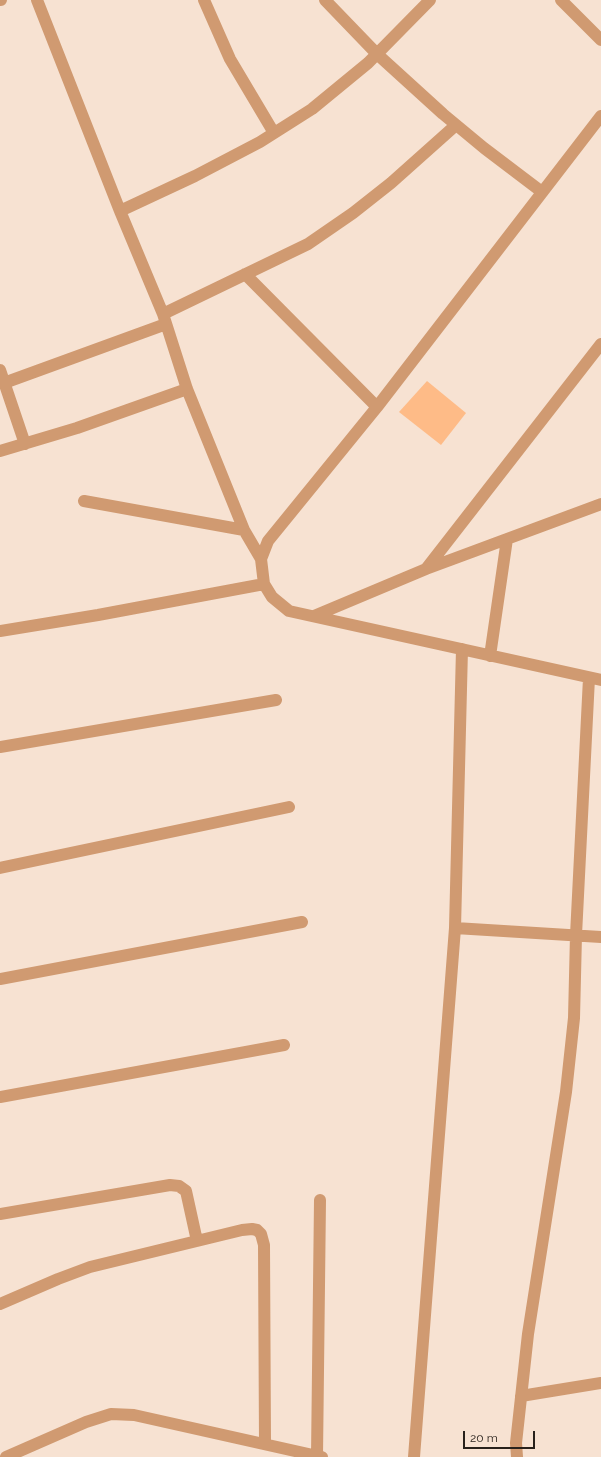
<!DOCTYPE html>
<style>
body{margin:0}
#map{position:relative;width:601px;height:1457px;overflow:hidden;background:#f7e2d2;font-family:Raleway,sans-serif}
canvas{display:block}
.scale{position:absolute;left:463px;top:1431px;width:72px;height:18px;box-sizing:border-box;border:2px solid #28211b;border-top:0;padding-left:5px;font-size:12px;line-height:14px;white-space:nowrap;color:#28211b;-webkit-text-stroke:3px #f7e2d2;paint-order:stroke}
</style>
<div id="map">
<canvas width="601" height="1457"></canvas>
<div class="scale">20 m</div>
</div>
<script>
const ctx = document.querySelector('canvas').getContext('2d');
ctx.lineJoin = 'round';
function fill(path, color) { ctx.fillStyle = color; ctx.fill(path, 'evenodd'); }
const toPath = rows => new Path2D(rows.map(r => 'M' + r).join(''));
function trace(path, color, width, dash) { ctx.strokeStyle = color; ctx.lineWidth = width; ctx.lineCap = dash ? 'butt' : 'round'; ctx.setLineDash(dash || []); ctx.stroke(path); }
fill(toPath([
 [427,381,466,413,441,445,399,412]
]), '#febb87');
trace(toPath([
 [0,0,1,0],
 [37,0,120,211,163,314,187,389,244,530,261,559],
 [204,0,230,59,274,133],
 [325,0,377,54,443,114,484,148,542,192],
 [561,0,601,40],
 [601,116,377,407,268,541,261,559,264,584,272,597,289,611,601,680],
 [120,211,195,176,260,142,312,109,368,63,430,0],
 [245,274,377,407],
 [163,314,308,244,353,213,391,183,456,125],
 [0,370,25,444],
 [4,383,166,324],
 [0,451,77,428,187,389],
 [84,501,244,530],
 [426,569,601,344],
 [314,616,426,569,601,504],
 [0,631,98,615,264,584],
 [490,656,507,539],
 [0,747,276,700],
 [0,868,289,807],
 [455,928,601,937],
 [0,979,302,922],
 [0,1097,284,1045],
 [0,1214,170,1185,179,1186,186,1191,197,1241],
 [0,1304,58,1279,90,1267,242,1230,252,1229,257,1230,261,1234,264,1245,265,1444],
 [521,1396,601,1383],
 [317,1456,320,1200],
 [6,1457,86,1422,111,1414,134,1415,322,1457],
 [414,1457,455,928,462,649],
 [517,1457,516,1443,528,1334,566,1092,574,1018,576,935,589,678]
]), '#d09a71', 12);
</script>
